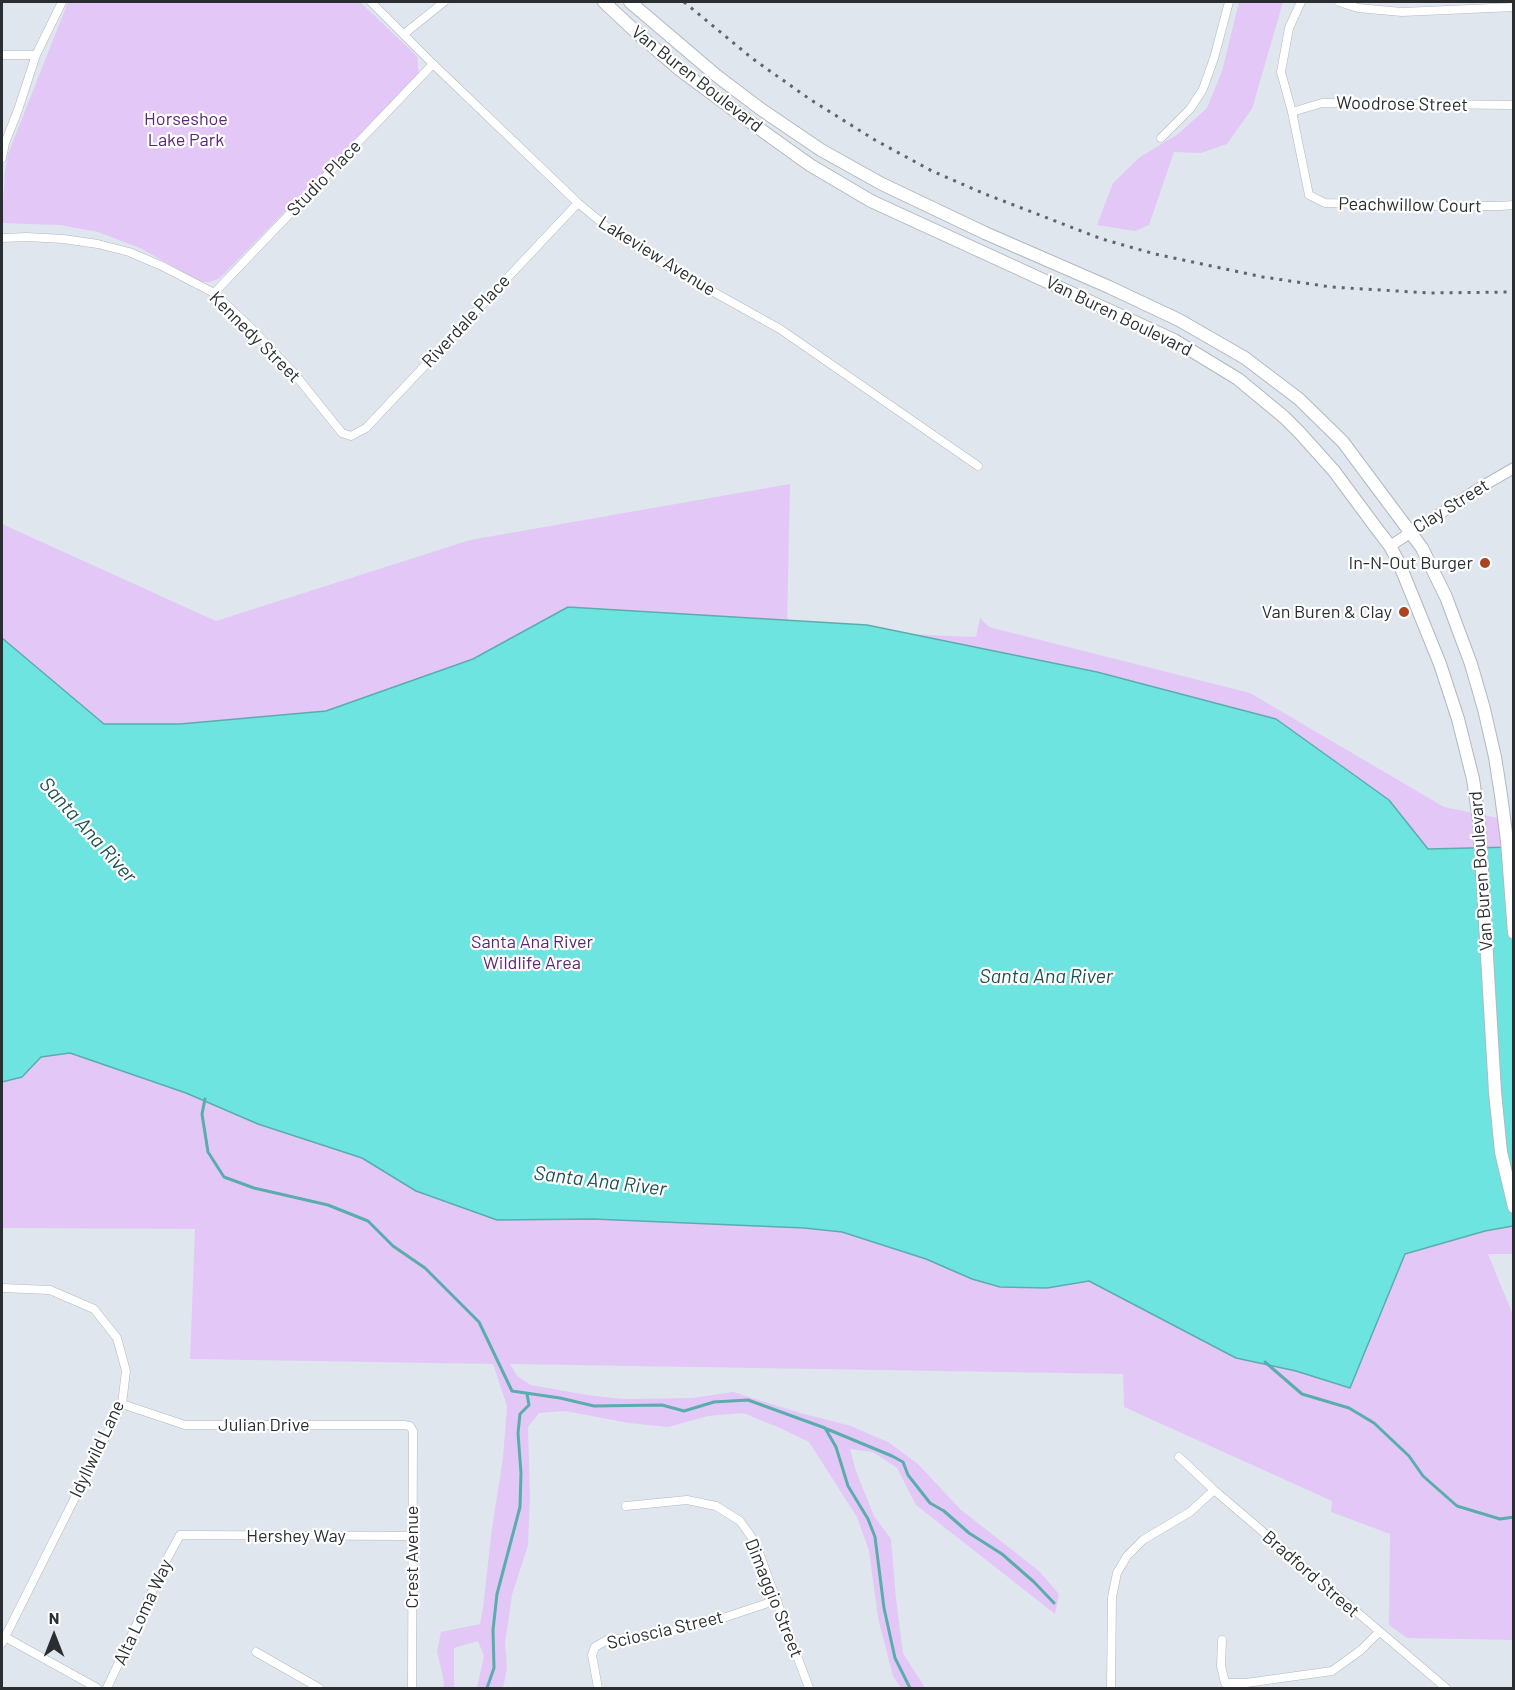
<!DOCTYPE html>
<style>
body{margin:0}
#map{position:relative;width:1515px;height:1690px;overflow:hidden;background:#dfe6ee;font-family:Barlow,sans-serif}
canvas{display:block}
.frame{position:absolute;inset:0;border:3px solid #2b2e31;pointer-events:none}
.north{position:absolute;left:24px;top:1606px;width:60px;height:60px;-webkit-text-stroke:4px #fff;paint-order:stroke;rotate:0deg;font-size:16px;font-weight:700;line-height:24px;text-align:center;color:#2b2e31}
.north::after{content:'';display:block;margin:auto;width:21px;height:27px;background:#2b2e31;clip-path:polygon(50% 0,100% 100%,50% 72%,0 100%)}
</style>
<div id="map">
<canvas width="1515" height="1690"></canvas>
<div class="frame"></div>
<div class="north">N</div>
</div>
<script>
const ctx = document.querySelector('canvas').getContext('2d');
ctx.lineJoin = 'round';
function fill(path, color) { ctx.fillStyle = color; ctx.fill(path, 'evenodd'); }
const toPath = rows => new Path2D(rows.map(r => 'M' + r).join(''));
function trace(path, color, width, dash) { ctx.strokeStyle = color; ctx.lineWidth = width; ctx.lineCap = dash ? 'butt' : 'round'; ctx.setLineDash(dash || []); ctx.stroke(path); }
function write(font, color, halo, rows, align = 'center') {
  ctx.font = font + ' Barlow,sans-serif'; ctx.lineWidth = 4.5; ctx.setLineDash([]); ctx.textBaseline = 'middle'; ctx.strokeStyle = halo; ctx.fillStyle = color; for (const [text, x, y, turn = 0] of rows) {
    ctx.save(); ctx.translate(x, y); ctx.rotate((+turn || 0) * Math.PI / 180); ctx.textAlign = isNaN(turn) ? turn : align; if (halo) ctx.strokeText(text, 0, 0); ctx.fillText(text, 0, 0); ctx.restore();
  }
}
fill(toPath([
 [68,2,360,2,417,56,419,74,220,278,210,282,201,282,140,248,98,232,60,225,2,223,5,172,8,154],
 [1239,2,1283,2,1252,109,1227,144,1201,153,1174,152,1149,225,1135,231,1097,225,1113,183,1140,157,1178,134,1207,108,1222,71],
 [790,484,787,629,976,637,980,618,989,627,1250,693,1444,807,1513,821,1513,1254,1488,1254,1513,1315,1513,1640,1407,1638,1389,1625,1390,1534,1331,1512,1332,1501,1124,1407,1123,1374,510,1364,517,1376,531,1385,587,1395,623,1399,692,1398,733,1392,800,1413,851,1426,888,1442,918,1464,960,1509,1039,1571,1059,1594,1055,1614,916,1505,897,1468,873,1452,850,1449,856,1471,874,1516,891,1539,896,1599,903,1653,925,1688,901,1688,893,1676,878,1618,869,1551,857,1517,809,1442,780,1428,743,1413,708,1416,668,1427,629,1423,565,1411,539,1413,528,1427,530,1497,528,1545,512,1595,505,1643,507,1668,503,1688,477,1688,484,1656,478,1641,454,1648,454,1688,443,1688,444,1682,437,1651,441,1632,480,1624,483,1608,492,1528,503,1458,507,1406,493,1364,190,1359,195,1229,2,1228,2,524,216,621,470,540]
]), '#e3c8f7');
const water = toPath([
 [568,607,867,625,1097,672,1276,719,1389,800,1428,849,1513,847,1513,1226,1485,1231,1405,1254,1350,1388,1296,1371,1236,1358,1089,1281,1047,1288,1000,1287,972,1279,926,1259,842,1232,804,1228,593,1219,497,1220,416,1191,362,1158,258,1124,186,1093,70,1053,41,1057,22,1077,2,1082,2,638,104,724,180,724,326,711,473,659,568,607]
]);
fill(water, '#6ee4e1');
trace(water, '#5aadac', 1.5);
trace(toPath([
 [205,1099,202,1114,208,1152,224,1177,254,1188,328,1205,368,1221,393,1246,425,1268,479,1322,512,1391,560,1398,594,1406,662,1405,684,1411,714,1402,748,1400,825,1428,836,1447,848,1486,868,1519,875,1537,884,1608,895,1658,910,1688],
 [1265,1362,1302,1394,1349,1408,1374,1423,1409,1456,1423,1476,1457,1506,1500,1519,1514,1517],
 [827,1429,892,1456,903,1462,908,1475,930,1503,944,1511,969,1533,1002,1554,1034,1582,1054,1603],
 [487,1688,494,1668,493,1630,497,1594,520,1507,521,1473,518,1433,520,1414,529,1405,527,1394]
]), '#5aadac', 3);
const street = toPath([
 [371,2,433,64,578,203,607,227,658,261,780,329,978,466],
 [1301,2,1289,28,1281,72,1292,112,1309,195,1325,203,1422,206,1500,206,1514,205],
 [1339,2,1358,8,1402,12,1514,7],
 [404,34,444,2],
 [2,55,36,55],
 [1292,112,1322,103,1514,105],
 [1161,138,1190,109,1203,89,1214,58,1229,2],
 [2,158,5,143,18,110,36,55,62,2],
 [2,238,27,237,63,239,98,244,129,252,162,266,214,293,251,328,293,372,342,433,351,436,366,428,578,203],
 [214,293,433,64],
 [2,1288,50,1290,94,1309,117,1338,126,1371,122,1404,2,1643],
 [122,1404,185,1425,404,1425,410,1426,413,1431,412,1688],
 [1179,1457,1214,1490,1446,1688],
 [626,1506,687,1500,716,1506,740,1521,755,1542,809,1688],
 [5,1637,97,1688],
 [1222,1640,1221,1666,1225,1683,1246,1683,1332,1671,1361,1650,1379,1632],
 [256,1652,319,1688],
 [107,1688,168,1557,180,1535,412,1536],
 [598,1688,592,1655,595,1647,607,1640,663,1634,711,1622,777,1600],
 [1111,1688,1112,1597,1117,1573,1127,1556,1143,1540,1190,1512,1214,1490]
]);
const secondary = toPath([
 [1390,546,1481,487,1514,468]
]);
const primary = toPath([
 [604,2,636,32,680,70,750,122,810,165,871,201,1174,340,1238,379,1284,417,1300,433,1334,471,1377,529,1390,546,1399,563,1440,664,1458,719,1473,779,1479,820,1495,1092,1501,1152,1514,1207],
 [630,2,717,76,762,110,821,150,882,184,985,233,1109,287,1179,320,1245,358,1299,399,1343,442,1422,548,1446,597,1471,664,1484,709,1495,757,1501,795,1507,841,1514,933]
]);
trace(street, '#b1b8c0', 9);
trace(secondary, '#b1b8c0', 12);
trace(primary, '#b1b8c0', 14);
trace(street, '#fff', 8);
trace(secondary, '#fff', 10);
trace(primary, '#fff', 12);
trace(toPath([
 [684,2,753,59,811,100,875,140,932,171,985,194,1102,239,1155,254,1263,277,1331,287,1430,293,1514,292]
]), '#616569', 3, [3, 6]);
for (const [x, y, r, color] of [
 [1485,563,6,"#ab4421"],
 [1404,612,6,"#ab4421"]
]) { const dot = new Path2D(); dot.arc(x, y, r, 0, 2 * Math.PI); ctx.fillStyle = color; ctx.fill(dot); trace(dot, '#fff', 2); }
write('18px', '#2b2e31', '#fff', [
 ["Van Buren Boulevard",697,79,38],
 ["Woodrose Street",1402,104,1],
 ["Studio Place",324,178,-46],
 ["Peachwillow Court",1410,205,1],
 ["Lakeview Avenue",657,256,32],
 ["Van Buren Boulevard",1119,316,26],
 ["Riverdale Place",466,321,-47],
 ["Kennedy Street",255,337,45],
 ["Clay Street",1451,506,-32],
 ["Van Buren Boulevard",1481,871,-94],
 ["Julian Drive",264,1425],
 ["Idyllwild Lane",97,1449,-65],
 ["Hershey Way",296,1536],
 ["Crest Avenue",412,1557,-90],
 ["Bradford Street",1311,1574,41],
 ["Dimaggio Street",774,1598,68],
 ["Alta Loma Way",143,1612,-65],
 ["Scioscia Street",665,1630,-13]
]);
write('18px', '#5a2778', '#fff', [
 ["Horseshoe",186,119],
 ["Lake Park",186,140],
 ["Santa Ana River",532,942],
 ["Wildlife Area",532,963]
]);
write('18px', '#2b2e31', '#fff', [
 ["In-N-Out Burger",1473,563],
 ["Van Buren & Clay",1392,612]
], 'right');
write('italic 20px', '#1d5150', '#fff', [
 ["Santa Ana River",88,830,48],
 ["Santa Ana River",1046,976],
 ["Santa Ana River",600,1181,7]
]);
</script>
